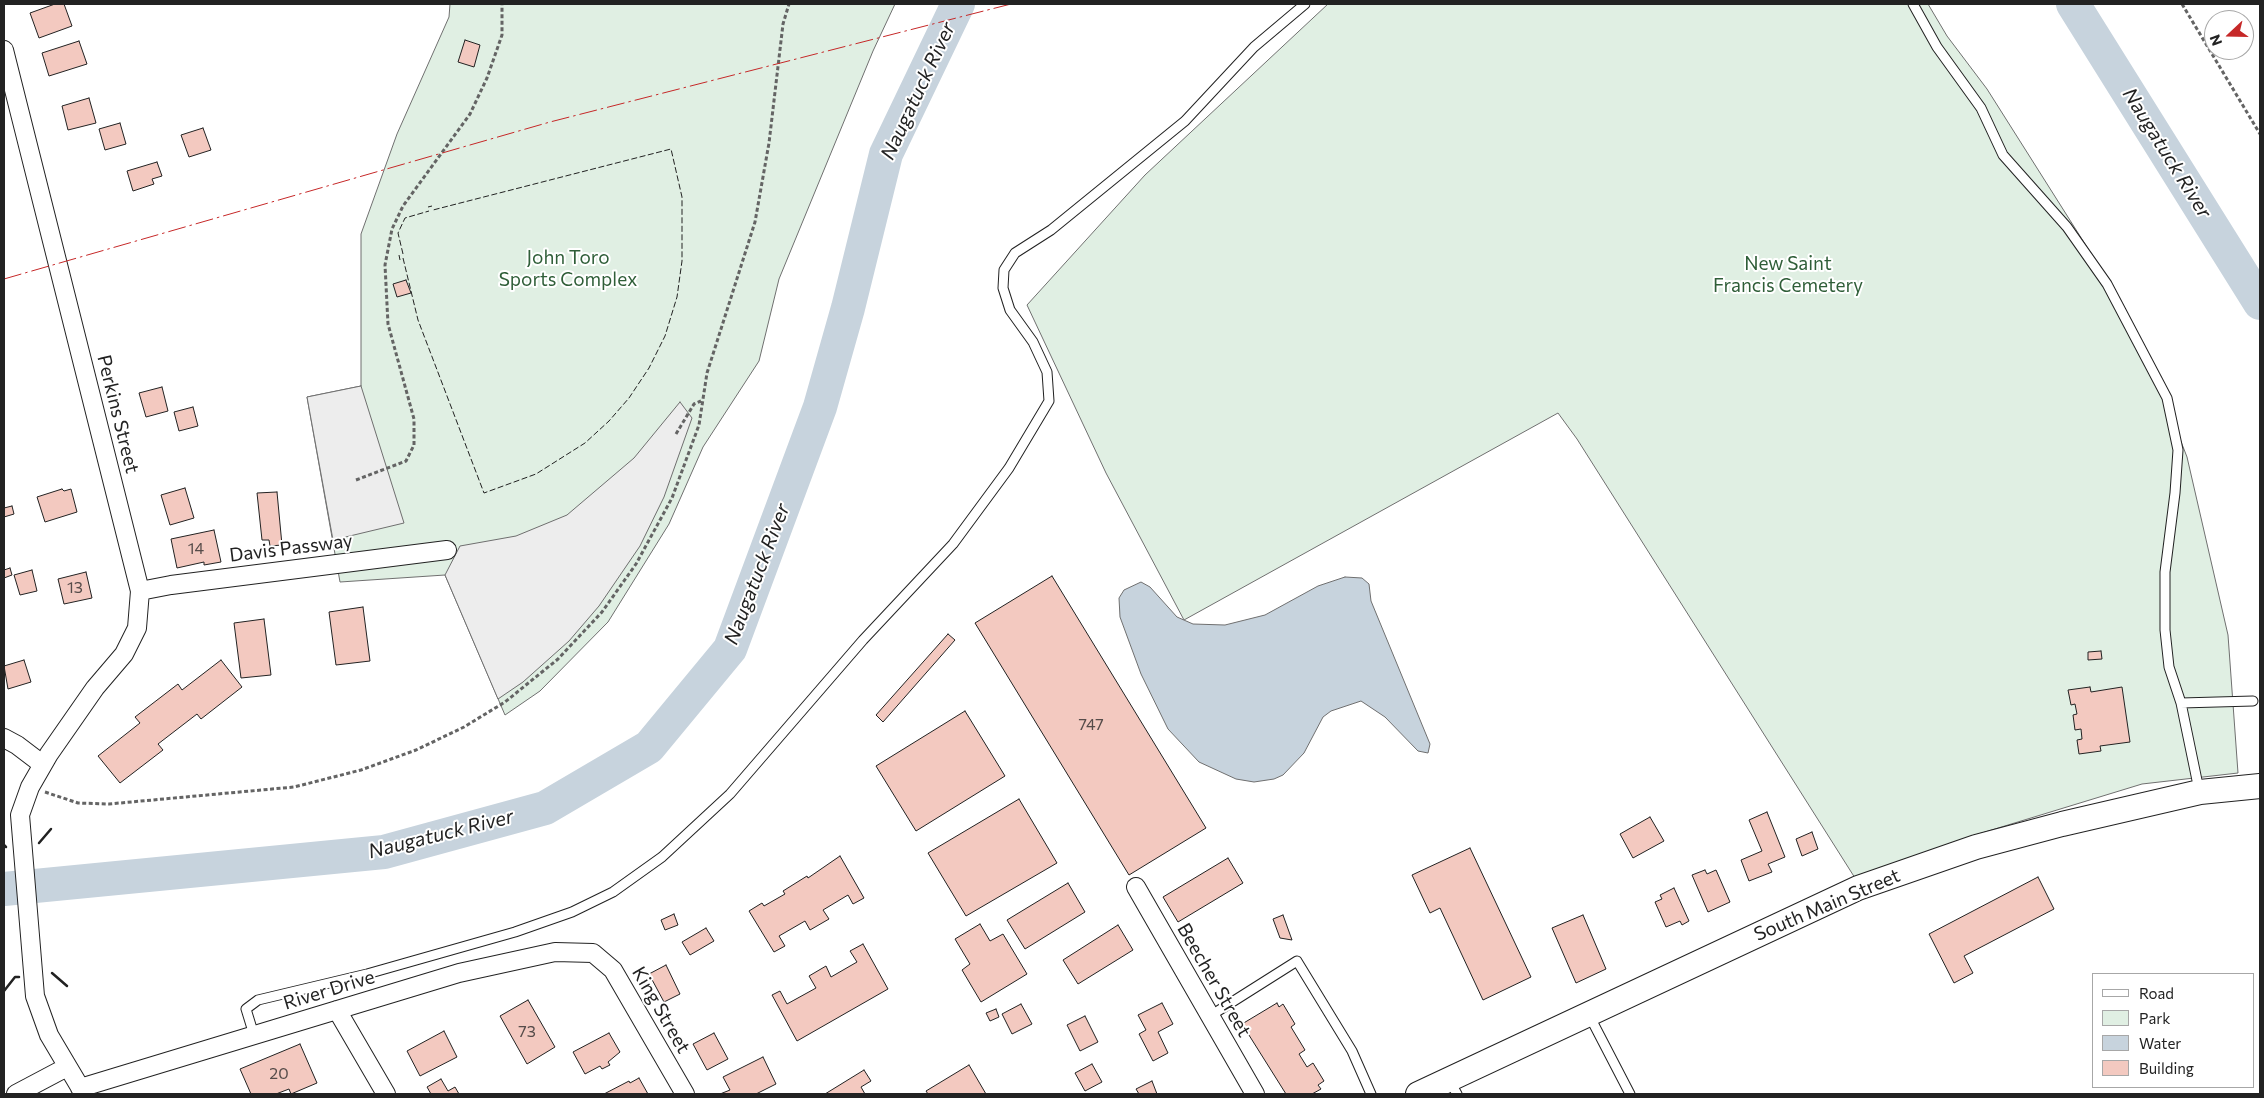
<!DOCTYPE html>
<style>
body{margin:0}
#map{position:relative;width:2264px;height:1098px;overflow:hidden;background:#fff;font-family:Commissioner,sans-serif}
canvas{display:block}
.frame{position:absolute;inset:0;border:5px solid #222;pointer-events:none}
.legend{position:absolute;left:2092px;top:973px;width:162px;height:115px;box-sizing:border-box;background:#fff;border:1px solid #a7a7a7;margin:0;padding:6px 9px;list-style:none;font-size:15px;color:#222}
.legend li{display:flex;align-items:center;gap:10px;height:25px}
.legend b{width:25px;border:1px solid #a7a7a7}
.north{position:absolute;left:2204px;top:10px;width:50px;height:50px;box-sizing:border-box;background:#fff;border:1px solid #a7a7a7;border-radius:50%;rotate:249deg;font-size:14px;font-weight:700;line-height:20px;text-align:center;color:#222}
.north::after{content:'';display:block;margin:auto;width:18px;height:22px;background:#c62828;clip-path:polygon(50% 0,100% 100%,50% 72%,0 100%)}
</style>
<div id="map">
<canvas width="2264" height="1098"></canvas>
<div class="frame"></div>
<ul class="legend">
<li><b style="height:6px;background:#fff"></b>Road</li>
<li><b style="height:14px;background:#e0efe3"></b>Park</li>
<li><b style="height:14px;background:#c7d3dd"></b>Water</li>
<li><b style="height:14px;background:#f3c9c0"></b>Building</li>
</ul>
<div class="north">N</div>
</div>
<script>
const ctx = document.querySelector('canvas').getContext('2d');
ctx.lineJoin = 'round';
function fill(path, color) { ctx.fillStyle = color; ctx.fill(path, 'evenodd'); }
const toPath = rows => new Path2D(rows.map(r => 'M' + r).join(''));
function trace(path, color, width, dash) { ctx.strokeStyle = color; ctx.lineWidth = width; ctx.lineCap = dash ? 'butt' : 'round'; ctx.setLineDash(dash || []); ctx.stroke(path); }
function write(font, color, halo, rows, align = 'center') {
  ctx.font = font + ' Commissioner,sans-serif'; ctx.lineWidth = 4; ctx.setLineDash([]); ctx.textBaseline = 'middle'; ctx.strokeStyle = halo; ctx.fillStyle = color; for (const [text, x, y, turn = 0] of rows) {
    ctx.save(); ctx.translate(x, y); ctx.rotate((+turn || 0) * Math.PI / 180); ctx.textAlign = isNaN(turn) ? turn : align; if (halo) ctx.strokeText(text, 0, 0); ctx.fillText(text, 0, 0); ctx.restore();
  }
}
const green = toPath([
 [450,4,895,4,873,51,779,279,759,361,703,447,669,524,608,622,540,691,505,715,445,575,340,582,307,397,361,386,361,234,397,134,449,17,450,4],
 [1328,4,1928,4,1947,36,1987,89,2092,255,2145,349,2187,457,2228,635,2238,773,2142,784,1972,836,1855,878,1577,439,1558,413,1184,620,1106,473,1027,305,1145,175,1328,4]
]);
fill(green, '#e0efe3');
trace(green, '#6f6f6f', 1);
const parking = toPath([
 [361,386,404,523,333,540,307,397,361,386],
 [680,402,692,418,664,497,640,546,599,606,569,641,523,682,498,699,445,575,460,546,516,536,567,515,634,458,680,402]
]);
fill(parking, '#ededed');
trace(parking, '#6f6f6f', 1);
const water = toPath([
 [1345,577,1362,578,1369,584,1371,601,1430,744,1428,753,1418,751,1385,717,1361,701,1331,711,1323,717,1304,753,1283,775,1274,779,1254,782,1236,779,1199,762,1168,729,1141,674,1120,617,1119,598,1124,590,1141,582,1150,587,1177,617,1193,624,1225,625,1265,615,1318,586,1345,577]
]);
fill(water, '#c7d3dd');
trace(water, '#6f6f6f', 1);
trace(toPath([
 [2073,4,2260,303],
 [4,889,384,852,545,808,649,747,730,649,820,407,848,308,886,154,958,4]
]), '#c7d3dd', 34);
const building = toPath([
 [55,4,64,4,72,26,39,38,30,13,55,4],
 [465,40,480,45,474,67,458,62,465,40],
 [79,41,87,64,49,76,42,53,79,41],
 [89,98,96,123,68,130,62,106,89,98],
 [120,123,126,144,105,150,99,129,120,123],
 [203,128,211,150,189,157,181,135,203,128],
 [157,162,162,176,152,179,154,184,133,191,127,171,157,162],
 [406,280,411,293,397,297,393,284,406,280],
 [162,387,168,411,146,417,139,393,162,387],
 [193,407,198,426,179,431,174,412,193,407],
 [185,488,194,518,170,525,161,495,185,488],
 [62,489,64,491,71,489,77,512,45,522,37,497,62,489],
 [277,492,282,545,270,546,269,540,262,540,257,493,277,492],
 [12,506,14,514,4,517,4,508,12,506],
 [214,530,221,562,204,565,204,562,177,568,171,539,214,530],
 [10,568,12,575,4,578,4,570,10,568],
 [32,570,37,591,20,595,14,575,32,570],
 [86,572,92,598,64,604,58,579,86,572],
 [1052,576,1206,828,1129,875,975,623,1052,576],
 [363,607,370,661,336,665,329,612,363,607],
 [264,619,271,675,241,678,234,623,264,619],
 [948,634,955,640,883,722,876,715,948,634],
 [2101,651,2102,659,2088,660,2088,652,2101,651],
 [24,660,31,682,8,689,4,666,24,660],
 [221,660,242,687,201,719,197,714,158,744,163,750,120,783,98,756,140,723,135,717,178,684,182,690,221,660],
 [2090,687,2091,692,2122,687,2130,742,2100,746,2101,751,2079,754,2077,740,2082,739,2081,729,2075,730,2073,715,2077,714,2075,704,2071,705,2068,690,2090,687],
 [965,711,1005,776,916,831,876,766,965,711],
 [1019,799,1057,863,966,916,928,853,1019,799],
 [1767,812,1785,857,1768,864,1772,872,1749,881,1741,860,1762,851,1749,820,1767,812],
 [1650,817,1664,841,1633,858,1620,834,1650,817],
 [1812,832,1818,849,1802,856,1796,839,1812,832],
 [1470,848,1531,977,1483,1000,1440,908,1430,913,1412,875,1470,848],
 [840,856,864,898,853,904,848,895,823,910,829,919,810,930,805,921,779,936,785,946,774,952,749,911,762,903,764,906,785,894,783,891,807,876,808,878,840,856],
 [1228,858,1243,883,1178,922,1163,897,1228,858],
 [1705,870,1707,874,1716,870,1730,902,1708,912,1692,875,1705,870],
 [2038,877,2054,909,1964,956,1973,973,1954,983,1929,934,2038,877],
 [1068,883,1085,912,1025,949,1007,920,1068,883],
 [1674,888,1689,921,1682,925,1680,921,1666,927,1655,902,1662,899,1660,895,1674,888],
 [674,914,678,925,665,930,661,920,674,914],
 [1283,915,1292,940,1280,938,1273,919,1283,915],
 [1583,915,1606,969,1576,983,1552,928,1583,915],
 [980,924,990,941,1003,934,1027,974,981,1002,962,970,970,964,955,939,980,924],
 [1118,925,1133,950,1078,984,1063,960,1118,925],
 [706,928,714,941,690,955,682,942,706,928],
 [863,944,888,989,797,1041,772,995,780,991,787,1004,816,988,809,976,826,966,831,977,857,962,850,951,863,944],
 [666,965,680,994,664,1002,649,974,666,965],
 [528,1000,555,1047,527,1064,500,1016,528,1000],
 [1162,1003,1173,1024,1158,1032,1168,1053,1153,1061,1139,1034,1146,1030,1138,1015,1162,1003],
 [1277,1003,1279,1007,1283,1004,1295,1024,1291,1027,1305,1050,1299,1054,1307,1067,1313,1063,1324,1081,1318,1085,1321,1089,1312,1094,1286,1094,1242,1024,1277,1003],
 [1021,1004,1032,1024,1012,1034,1002,1014,1021,1004],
 [996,1009,999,1017,990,1021,986,1013,996,1009],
 [1085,1016,1098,1042,1080,1051,1067,1025,1085,1016],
 [444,1031,457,1057,420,1076,407,1051,444,1031],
 [609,1033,620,1052,608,1062,610,1065,602,1069,600,1066,585,1074,573,1052,609,1033],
 [714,1033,728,1059,707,1070,693,1044,714,1033],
 [300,1044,317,1083,291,1094,289,1089,276,1094,251,1094,240,1069,300,1044],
 [763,1057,776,1084,756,1094,720,1094,730,1090,723,1077,763,1057],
 [1092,1064,1102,1082,1085,1091,1075,1073,1092,1064],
 [969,1065,986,1094,928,1094,926,1091,969,1065],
 [864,1070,871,1081,861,1087,865,1094,825,1094,864,1070],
 [639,1078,648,1094,604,1094,629,1081,630,1083,639,1078],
 [441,1079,448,1091,455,1087,459,1094,431,1094,427,1087,441,1079],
 [1152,1081,1157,1094,1139,1094,1136,1089,1152,1081]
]);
fill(building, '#f3c9c0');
trace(building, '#222', 1);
const service = toPath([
 [1913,4,1937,47,1981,108,2003,155,2067,227,2107,284,2167,398,2178,450,2175,493,2165,572,2165,630,2169,667,2181,703,2199,790],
 [2181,703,2253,701],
 [1589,1015,1630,1094],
 [1210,1016,1297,961,1352,1051,1371,1094],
 [254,1035,246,1009,258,1000,367,974,515,932,572,912,613,892,662,857,730,794,863,640,953,544,1009,468,1049,401,1047,372,1033,342,1010,310,1003,288,1004,270,1015,253,1051,230,1185,121,1254,47,1305,4],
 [1449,1080,1457,1094]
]);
const minor = toPath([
 [4,50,140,591,137,628,124,654,95,688,49,754,30,787,20,815,35,996,49,1035,84,1094],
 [140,591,171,585,447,550],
 [4,738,17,745,42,764],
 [1136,887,1255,1094],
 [337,1010,386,1094],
 [80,1088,459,973,555,952,593,953,613,970,685,1094],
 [16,1094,67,1067]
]);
const secondary = toPath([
 [1418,1094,1858,888,1976,847,2062,824,2200,792,2260,786]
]);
trace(service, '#222', 11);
trace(minor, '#222', 20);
trace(secondary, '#222', 26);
trace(toPath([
 [2182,4,2260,134],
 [676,434,694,404,701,401],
 [356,480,406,461,414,445,414,419,388,324,385,265,392,229,403,206,470,114,487,78,502,35,502,4],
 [45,792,78,803,109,804,294,787,361,770,416,750,464,727,505,702,558,659,602,612,636,564,672,498,699,425,707,373,755,222,769,143,783,24,789,4]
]), '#646464', 3, [4, 2.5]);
trace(service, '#fff', 9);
trace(minor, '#fff', 18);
trace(secondary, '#fff', 24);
trace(toPath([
 [428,207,432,206],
 [403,254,398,233,405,218,429,211],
 [399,255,400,260],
 [403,258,418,320,484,493,536,474,585,443,609,421,629,398,649,368,665,336,677,297,682,261,682,197,671,149,433,210]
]), '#222', 1, [6, 2.5]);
trace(toPath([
 [39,843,51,829],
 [4,845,6,847],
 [52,973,67,986],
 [4,991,15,977,19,977]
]), '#222', 2.5);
trace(toPath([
 [4,279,550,122,1011,4]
]), '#c62828', 1, [18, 4, 2.5, 4]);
write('16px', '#564c4a', null, [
 ["14",196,549],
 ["13",75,588],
 ["747",1091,725],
 ["73",527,1032],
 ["20",279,1074]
]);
write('19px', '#2f5e38', '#fff', [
 ["John Toro",568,258],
 ["Sports Complex",568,280],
 ["New Saint",1788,264],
 ["Francis Cemetery",1788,286]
]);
write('19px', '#222', '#fff', [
 ["Perkins Street",118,414,76],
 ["Davis Passway",291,548,-7],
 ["South Main Street",1827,905,-23],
 ["Beecher Street",1214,980,60],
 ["River Drive",329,990,-17],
 ["King Street",661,1010,60]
]);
write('italic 20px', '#222', '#fff', [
 ["Naugatuck River",918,91,-65],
 ["Naugatuck River",2167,153,58],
 ["Naugatuck River",757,574,-69],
 ["Naugatuck River",441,834,-14]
]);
</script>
